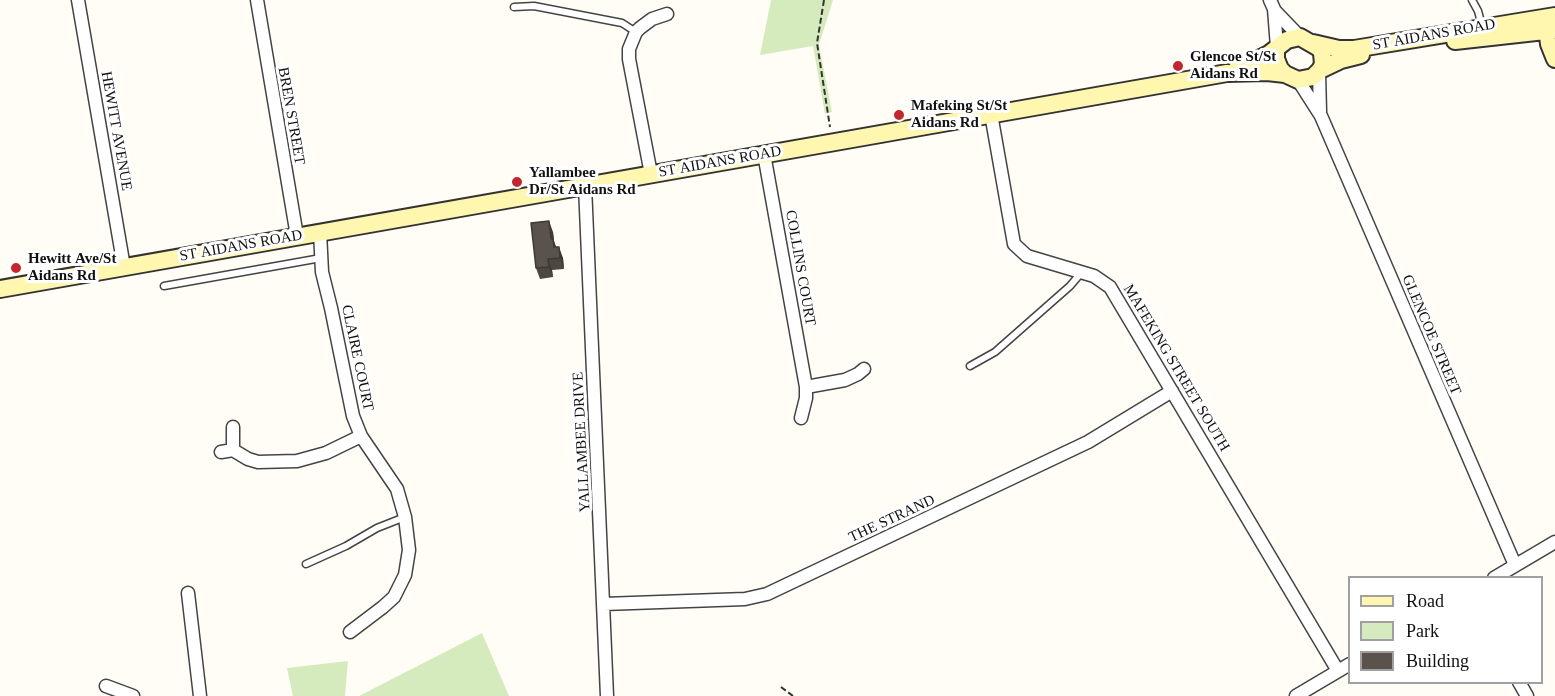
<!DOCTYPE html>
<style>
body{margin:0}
#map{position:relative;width:1555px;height:696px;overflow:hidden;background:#fffdf5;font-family:Georgia,serif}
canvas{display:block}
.legend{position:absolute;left:1348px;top:576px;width:195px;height:108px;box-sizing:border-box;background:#fff;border:2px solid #a0a0a0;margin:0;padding:8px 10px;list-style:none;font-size:18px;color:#111}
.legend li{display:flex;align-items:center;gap:12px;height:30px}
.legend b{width:30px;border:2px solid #a0a0a0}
</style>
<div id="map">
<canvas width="1555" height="696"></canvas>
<ul class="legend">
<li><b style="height:8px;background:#fff6b0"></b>Road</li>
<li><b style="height:16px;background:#d5ebbd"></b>Park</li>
<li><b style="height:16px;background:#5a524d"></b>Building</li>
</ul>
</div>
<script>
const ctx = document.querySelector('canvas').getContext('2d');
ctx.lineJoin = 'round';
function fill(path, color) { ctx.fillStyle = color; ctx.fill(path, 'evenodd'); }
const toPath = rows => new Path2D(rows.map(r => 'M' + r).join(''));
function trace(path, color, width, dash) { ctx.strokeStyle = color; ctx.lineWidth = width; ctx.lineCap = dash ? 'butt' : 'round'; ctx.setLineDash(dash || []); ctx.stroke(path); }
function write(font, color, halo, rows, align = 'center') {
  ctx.font = font + ' Georgia,serif'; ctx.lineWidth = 6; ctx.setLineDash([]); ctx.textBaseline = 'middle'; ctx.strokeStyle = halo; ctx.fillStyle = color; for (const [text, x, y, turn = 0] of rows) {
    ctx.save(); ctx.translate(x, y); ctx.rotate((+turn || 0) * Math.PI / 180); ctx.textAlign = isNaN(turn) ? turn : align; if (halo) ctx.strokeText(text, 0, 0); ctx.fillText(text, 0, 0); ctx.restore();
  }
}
fill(toPath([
 [771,0,833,0,819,45,832,112,825,114,813,46,760,55],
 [482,633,509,696,359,696],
 [348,661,345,696,293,696,287,668]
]), '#d5ebbd');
const lane = toPath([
 [1472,0,1478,11,1482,26],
 [514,7,534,6,622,23,636,32],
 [164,286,321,258],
 [970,366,995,352,1070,286,1081,273],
 [306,564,346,546,377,528,405,517]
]);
const street = toPath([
 [78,0,124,267],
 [257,0,297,236],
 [1270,0,1274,9,1277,47],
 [1274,10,1300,37],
 [1319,72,1320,112],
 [1298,80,1321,116,1515,565],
 [991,114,1014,244,1027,256,1094,276,1110,287,1338,671],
 [764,154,806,387,806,398,801,418],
 [651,174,629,59,629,49,636,32,640,28,652,19,667,14],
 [585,186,607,696],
 [320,232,322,272,331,308,353,416,361,436,397,489,405,517,409,550,405,575,394,597,383,607,350,632],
 [806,387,845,380,858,374,864,369],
 [233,427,233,450],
 [221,452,233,450,248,459,258,462,297,461,326,453,361,436],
 [1494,578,1555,542],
 [188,593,200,696],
 [604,604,745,599,767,594,1088,442,1172,391],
 [1519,682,1527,696],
 [106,686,133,696],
 [1296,696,1350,664]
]);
const secondary = toPath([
 [1546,21,1549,44,1555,59],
 [1455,41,1555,30],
 [1313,43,1339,49,1354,49,1555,16],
 [1236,70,1269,54,1287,40,1300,37,1319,48,1322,53,1323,64,1320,70,1313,77,1298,80,1285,74,1280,69,1276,59,1276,50],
 [1320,70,1341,60,1361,55],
 [0,289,1227,73,1267,72,1285,74]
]);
trace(lane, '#444', 9);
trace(street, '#444', 15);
trace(secondary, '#333', 20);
trace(toPath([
 [824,0,817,43,830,127],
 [781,687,793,696]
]), '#333', 2, [6, 3]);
trace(lane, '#fff', 6);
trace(street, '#fff', 12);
trace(secondary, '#fff6b0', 16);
fill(toPath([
 [553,232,554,241,556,247,563,258,564,269,552,270,553,277,540,279,536,268]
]), '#4d4742');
fill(toPath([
 [549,221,553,232,554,241,557,250,555,250,551,239],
 [559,247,563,258,564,269,560,258],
 [548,259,552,270,553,277,549,267]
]), '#3f3936');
const building = toPath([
 [549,221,551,239,553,239,554,247,559,247,560,258,548,259,549,267,536,268,531,223,549,221]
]);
fill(building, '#5a524d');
trace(building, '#3f3936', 1.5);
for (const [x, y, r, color] of [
 [1178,66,6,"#c4262e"],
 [899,115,6,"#c4262e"],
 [517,182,6,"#c4262e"],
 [16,268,6,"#c4262e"]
]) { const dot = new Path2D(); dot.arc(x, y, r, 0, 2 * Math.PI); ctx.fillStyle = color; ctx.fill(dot); trace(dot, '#fff', 2); }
write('15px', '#111', '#fff', [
 ["ST AIDANS ROAD",1434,35,-10],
 ["BREN STREET",291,116,80],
 ["HEWITT AVENUE",116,131,80],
 ["ST AIDANS ROAD",720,162,-10],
 ["ST AIDANS ROAD",241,246,-10],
 ["COLLINS COURT",800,268,80],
 ["GLENCOE STREET",1431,335,67],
 ["CLAIRE COURT",357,358,78],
 ["MAFEKING STREET SOUTH",1176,368,59],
 ["YALLAMBEE DRIVE",582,442,-93],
 ["THE STRAND",892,519,-25]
]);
write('bold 15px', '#111', '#fff', [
 ["Glencoe St/St",1190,57],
 ["Aidans Rd",1190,74],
 ["Mafeking St/St",911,106],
 ["Aidans Rd",911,123],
 ["Yallambee",529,173],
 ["Dr/St Aidans Rd",529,190],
 ["Hewitt Ave/St",28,259],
 ["Aidans Rd",28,276]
], 'left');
</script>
